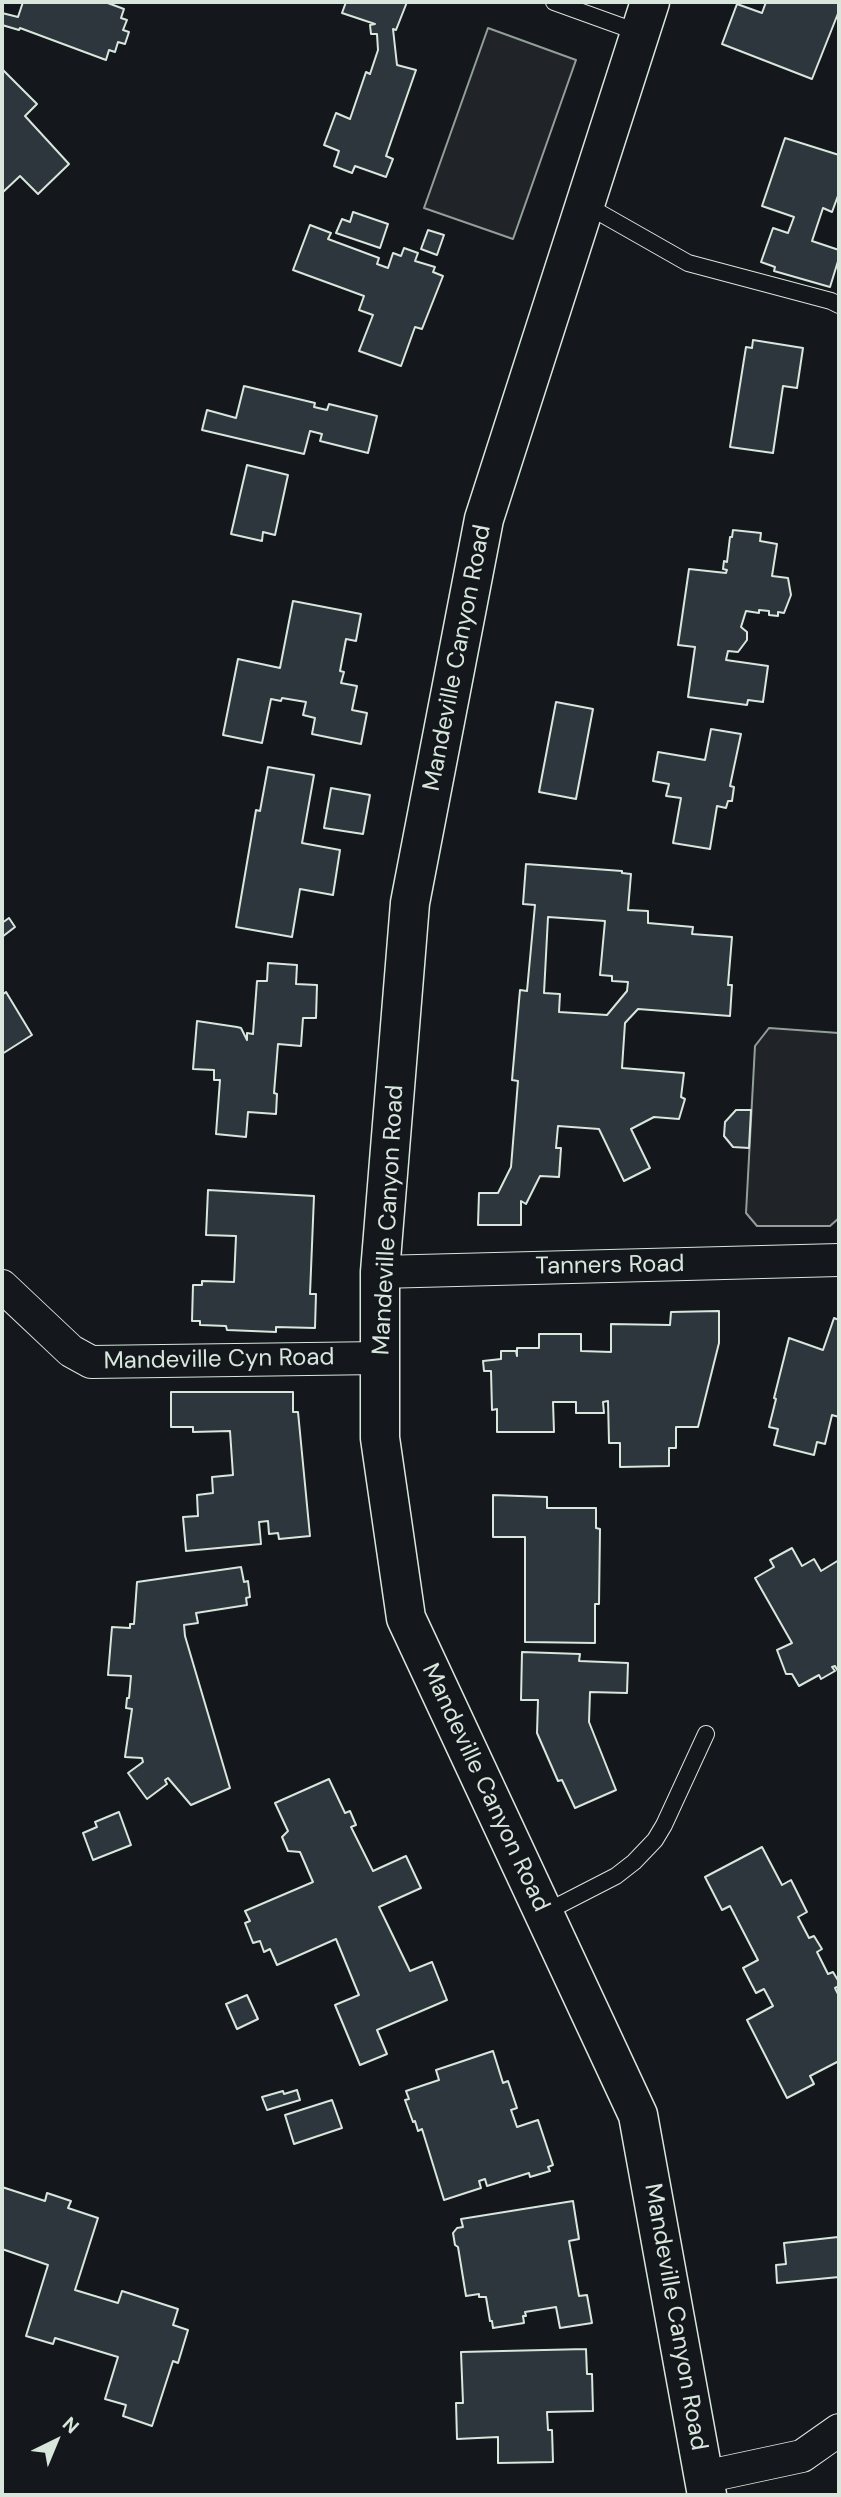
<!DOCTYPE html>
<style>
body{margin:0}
#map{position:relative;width:841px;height:2497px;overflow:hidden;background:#14181c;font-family:"DM Sans",sans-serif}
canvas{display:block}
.frame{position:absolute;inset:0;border:4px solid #d8e6dc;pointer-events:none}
.north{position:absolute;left:21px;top:2406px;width:70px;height:70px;-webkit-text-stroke:5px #14181c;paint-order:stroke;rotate:43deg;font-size:19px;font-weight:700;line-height:28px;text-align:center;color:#d8e6dc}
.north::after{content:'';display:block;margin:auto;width:24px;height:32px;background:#d8e6dc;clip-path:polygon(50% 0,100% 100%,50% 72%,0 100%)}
</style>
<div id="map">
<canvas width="841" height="2497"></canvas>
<div class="frame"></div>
<div class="north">N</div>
</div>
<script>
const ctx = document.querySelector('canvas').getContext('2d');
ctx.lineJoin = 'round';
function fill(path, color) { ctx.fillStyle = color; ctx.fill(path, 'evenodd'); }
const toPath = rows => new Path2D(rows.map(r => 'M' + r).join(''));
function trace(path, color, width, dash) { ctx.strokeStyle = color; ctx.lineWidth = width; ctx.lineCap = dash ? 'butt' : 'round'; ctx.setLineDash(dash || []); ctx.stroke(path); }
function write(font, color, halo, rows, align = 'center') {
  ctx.font = font + ' "DM Sans",sans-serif'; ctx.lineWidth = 5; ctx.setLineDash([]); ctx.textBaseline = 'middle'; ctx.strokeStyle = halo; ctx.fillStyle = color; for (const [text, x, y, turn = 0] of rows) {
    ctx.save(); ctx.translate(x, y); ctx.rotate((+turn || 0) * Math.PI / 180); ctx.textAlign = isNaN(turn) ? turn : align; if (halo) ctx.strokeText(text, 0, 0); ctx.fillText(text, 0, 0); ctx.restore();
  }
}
const green = toPath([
 [488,28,576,60,513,239,424,208,488,28],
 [769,1028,839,1033,839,1218,830,1226,757,1226,746,1213,755,1046,769,1028]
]);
fill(green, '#202428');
trace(green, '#939e99', 2);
const building = toPath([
 [23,2,105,2,124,9,121,18,127,20,123,30,129,32,125,44,118,42,115,52,109,50,106,60,20,28,19,30,2,25,2,13,18,17,23,2],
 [346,2,407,2,396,30,393,29,397,65,416,70,386,156,393,159,386,177,355,166,352,173,334,166,339,151,324,145,336,113,350,119,366,72,370,74,378,50,377,34,371,34,370,25,375,24,342,13,346,2],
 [766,2,839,2,839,11,812,79,722,44,737,4,762,13,766,2],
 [2,69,37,104,25,116,69,164,38,194,20,176,2,193,2,69],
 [785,138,839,155,839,193,832,212,823,208,812,241,839,250,839,258,830,287,774,271,775,267,761,262,773,228,788,233,794,217,762,206,785,138],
 [353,212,388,224,380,248,336,233,342,219,350,222,353,212],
 [310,225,331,233,328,239,379,258,377,264,388,268,393,253,401,256,404,248,418,253,415,261,435,267,433,272,443,276,422,329,415,327,401,366,359,351,373,315,359,310,364,296,293,270,310,225],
 [428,230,444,235,437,255,421,249,428,230],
 [753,340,803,348,797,388,783,386,773,453,730,447,746,347,752,348,753,340],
 [244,386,315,403,314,407,327,410,329,404,377,416,368,453,320,441,322,434,310,431,304,454,202,430,207,410,236,418,244,386],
 [247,465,288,475,275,535,263,532,262,541,231,534,247,465],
 [733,530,761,533,760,541,777,544,772,576,788,578,791,595,784,613,778,612,778,616,769,615,769,611,759,610,759,613,746,611,741,627,747,632,747,640,738,652,728,651,726,660,768,666,763,702,748,700,747,705,688,697,695,647,678,645,689,569,726,573,727,570,723,569,724,561,727,562,730,537,732,537,733,530],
 [293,601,361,614,356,641,346,639,340,671,344,672,341,683,357,686,352,710,367,713,361,744,312,734,315,718,303,715,306,702,282,698,281,701,271,699,262,743,223,735,238,659,280,668,293,601],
 [556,702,593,709,576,799,539,792,556,702],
 [711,729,741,734,730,786,734,787,732,801,728,801,726,808,717,806,710,849,673,843,681,798,666,796,669,784,653,781,658,752,705,760,711,729],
 [268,767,314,775,302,843,340,850,333,895,300,889,292,937,236,927,256,810,260,811,268,767],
 [331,788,370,795,363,834,324,828,331,788],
 [526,864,622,871,622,873,631,874,628,910,648,911,648,923,693,927,692,934,732,937,728,985,732,985,730,1016,638,1009,625,1023,622,1068,684,1073,681,1097,685,1099,679,1119,654,1117,631,1129,650,1168,624,1181,599,1129,558,1126,556,1148,561,1148,559,1177,540,1176,526,1204,521,1201,521,1225,478,1225,479,1193,498,1193,511,1167,518,1081,512,1080,519,1001,520,990,527,991,535,905,523,904,526,864],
 [548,917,605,921,600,975,612,976,612,981,628,982,627,991,607,1015,559,1012,560,994,544,993,548,917],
 [9,918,15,927,2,937,2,923,9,918],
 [268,963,297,965,296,984,317,985,316,1018,303,1018,301,1046,278,1044,274,1093,277,1094,276,1114,248,1112,246,1137,216,1134,220,1080,214,1080,214,1070,193,1069,197,1021,237,1027,241,1028,247,1040,247,1033,253,1034,257,981,267,981,268,963],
 [6,992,32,1035,2,1054,2,995,6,992],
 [736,1110,751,1110,749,1148,733,1147,724,1136,725,1122,736,1110],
 [208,1190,314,1196,310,1294,316,1294,315,1328,276,1327,276,1332,227,1330,226,1326,200,1325,200,1321,192,1321,193,1285,202,1285,202,1281,234,1282,236,1236,206,1235,208,1190],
 [719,1311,719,1343,698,1427,676,1427,676,1448,669,1448,669,1466,620,1467,620,1443,609,1443,608,1401,603,1402,604,1413,576,1413,576,1402,553,1402,554,1432,497,1432,497,1409,492,1410,491,1371,484,1371,483,1361,501,1359,501,1351,516,1351,517,1356,517,1348,539,1348,539,1334,581,1334,581,1351,611,1352,611,1324,670,1325,671,1312,719,1311],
 [834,1318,839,1320,839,1417,832,1415,825,1444,817,1442,814,1455,774,1445,778,1429,769,1427,776,1399,774,1398,789,1338,823,1350,834,1318],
 [171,1392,293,1392,293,1412,298,1412,310,1536,279,1539,278,1533,269,1534,268,1521,259,1522,261,1544,186,1551,183,1517,198,1516,197,1495,213,1493,212,1477,233,1475,230,1431,193,1432,193,1427,171,1427,171,1392],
 [493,1495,547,1497,547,1508,596,1508,596,1528,600,1529,599,1604,595,1604,595,1643,525,1642,525,1537,493,1537,493,1495],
 [792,1548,802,1566,814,1559,821,1571,839,1560,839,1673,835,1666,832,1667,835,1671,821,1679,819,1675,799,1686,792,1674,786,1674,777,1650,792,1643,755,1578,774,1567,770,1560,792,1548],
 [241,1567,244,1582,248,1581,250,1597,246,1598,247,1605,196,1613,198,1623,184,1625,185,1636,230,1788,191,1805,168,1778,165,1780,167,1784,147,1799,128,1773,143,1762,142,1758,125,1757,132,1709,126,1708,127,1698,129,1698,131,1676,108,1675,112,1627,130,1628,130,1624,134,1624,137,1582,241,1567],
 [522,1652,580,1654,579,1661,628,1663,627,1693,590,1692,589,1722,616,1790,575,1808,562,1780,558,1781,537,1733,538,1700,521,1700,522,1652],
 [329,1779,345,1813,350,1811,356,1825,351,1827,373,1871,406,1856,421,1888,379,1907,410,1971,432,1962,447,2000,377,2030,387,2054,360,2065,335,2005,359,1995,336,1939,277,1965,270,1949,264,1952,260,1941,253,1943,245,1923,250,1921,245,1911,313,1882,300,1852,288,1851,282,1837,288,1831,275,1803,329,1779],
 [119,1812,131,1845,93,1860,83,1833,97,1827,95,1822,119,1812],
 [762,1847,782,1885,791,1880,807,1912,798,1917,809,1938,814,1936,822,1949,817,1952,828,1974,833,1972,839,1982,839,1986,835,1988,839,1996,839,2061,810,2076,814,2084,787,2098,747,2020,773,2006,764,1989,756,1993,743,1968,758,1960,730,1906,722,1910,705,1877,762,1847],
 [247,1995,258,2019,237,2029,226,2004,247,1995],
 [493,2051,503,2083,508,2081,517,2108,511,2110,517,2127,538,2120,553,2165,548,2167,550,2171,530,2177,529,2173,487,2186,485,2179,479,2181,481,2188,444,2200,422,2129,418,2131,415,2121,413,2122,405,2100,409,2099,406,2091,439,2080,436,2070,493,2051],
 [297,2090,300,2100,267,2110,262,2097,283,2091,284,2094,297,2090],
 [332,2100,342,2128,294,2144,285,2115,332,2100],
 [2,2187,45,2201,47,2193,71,2201,68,2208,98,2218,75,2290,118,2303,122,2291,178,2309,173,2325,188,2330,178,2363,173,2361,152,2426,123,2416,126,2405,105,2399,118,2357,55,2338,53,2344,26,2336,48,2265,2,2249,2,2187],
 [573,2201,579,2239,569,2241,579,2296,587,2295,592,2323,560,2328,556,2307,525,2312,526,2316,523,2316,524,2323,493,2328,492,2321,490,2321,486,2297,479,2297,479,2294,466,2296,458,2247,455,2245,453,2233,457,2228,463,2227,461,2219,573,2201],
 [838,2237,839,2277,777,2283,776,2265,786,2264,784,2243,838,2237],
 [586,2349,587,2374,592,2374,593,2411,547,2412,548,2430,552,2430,553,2462,498,2463,498,2437,457,2439,456,2403,463,2403,461,2352,586,2349]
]);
fill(building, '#2c363c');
trace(building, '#d8e6dc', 2);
const lane = toPath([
 [554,2,640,33],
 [586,205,688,263,831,301,839,305],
 [544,1913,616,1876,634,1862,655,1840,664,1825,706,1734]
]);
const street = toPath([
 [380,1272,839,1260],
 [2,1286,71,1351,91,1362,380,1358],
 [704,2477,802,2456,839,2430]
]);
const secondary = toPath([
 [650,2,484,519,410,903,380,1272,380,1438,406,1618,638,2115,707,2495]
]);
trace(lane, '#d8e6dc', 18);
trace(street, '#d8e6dc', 34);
trace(secondary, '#d8e6dc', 41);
trace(lane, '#14181c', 16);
trace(street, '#14181c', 32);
trace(secondary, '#14181c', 38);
write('24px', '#d8e6dc', '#14181c', [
 ["Mandeville Canyon Road",458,658,-79],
 ["Mandeville Canyon Road",389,1220,-87],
 ["Tanners Road",610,1266,-1],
 ["Mandeville Cyn Road",219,1360,-1],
 ["Mandeville Canyon Road",485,1788,65],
 ["Mandeville Canyon Road",675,2317,80]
]);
</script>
